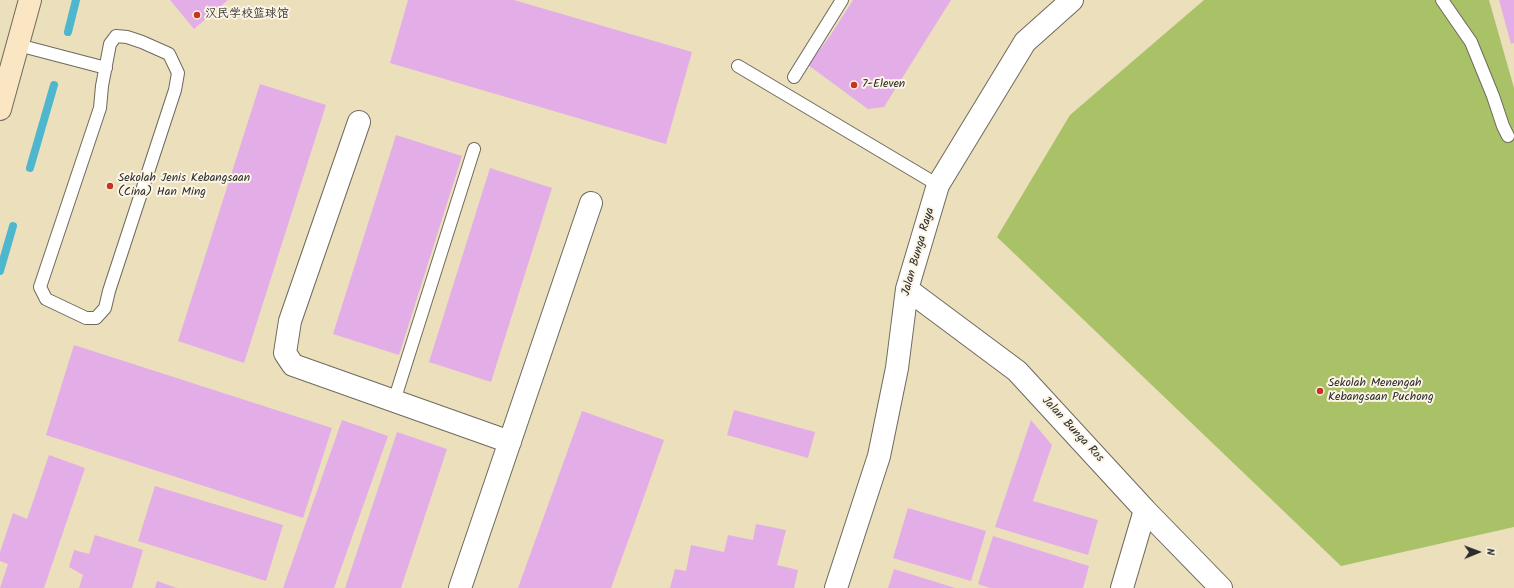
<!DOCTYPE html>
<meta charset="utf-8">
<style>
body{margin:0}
#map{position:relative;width:1514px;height:588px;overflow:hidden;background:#ebdfbc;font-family:Kalam,sans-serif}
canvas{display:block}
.north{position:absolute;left:1458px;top:532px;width:40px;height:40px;-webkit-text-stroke:3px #fcf5e5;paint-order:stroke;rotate:89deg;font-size:11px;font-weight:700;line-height:16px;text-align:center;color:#2b2b2b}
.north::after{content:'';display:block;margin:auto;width:14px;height:18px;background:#2b2b2b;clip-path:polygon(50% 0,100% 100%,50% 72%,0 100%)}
</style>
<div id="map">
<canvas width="1514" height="588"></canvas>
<div class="north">N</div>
</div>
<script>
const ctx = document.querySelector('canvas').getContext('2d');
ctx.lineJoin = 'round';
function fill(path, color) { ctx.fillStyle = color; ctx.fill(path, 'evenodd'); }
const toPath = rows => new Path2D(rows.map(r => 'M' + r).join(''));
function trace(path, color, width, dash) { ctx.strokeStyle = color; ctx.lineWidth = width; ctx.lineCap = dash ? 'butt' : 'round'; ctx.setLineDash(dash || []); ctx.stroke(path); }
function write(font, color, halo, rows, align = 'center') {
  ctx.font = font + ' Kalam,"LXGW WenKai TC",sans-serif'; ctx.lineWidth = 4; ctx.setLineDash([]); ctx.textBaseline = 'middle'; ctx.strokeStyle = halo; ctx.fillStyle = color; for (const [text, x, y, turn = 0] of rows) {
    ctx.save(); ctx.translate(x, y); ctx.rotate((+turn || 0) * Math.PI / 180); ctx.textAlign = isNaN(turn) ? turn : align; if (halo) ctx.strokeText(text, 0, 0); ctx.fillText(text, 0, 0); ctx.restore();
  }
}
fill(toPath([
 [1204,0,1489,0,1514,88,1514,527,1341,566,997,237,1070,115]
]), '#aac267');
trace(toPath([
 [68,32,76,0],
 [30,168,54,85],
 [0,271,13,226]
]), '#4eb6cd', 8);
fill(toPath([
 [170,0,228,0,194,29],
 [408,0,514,0,692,52,666,144,390,63],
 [853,0,951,0,884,107,868,109,808,65,830,36],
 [1499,0,1514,0,1514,43,1511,44],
 [260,84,326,105,244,363,178,341],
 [396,135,462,156,399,355,333,334],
 [490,168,552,188,491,382,429,362],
 [74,345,332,428,303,518,46,435],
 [734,410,815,432,808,458,727,435],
 [582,411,664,440,636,519,611,588,518,588],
 [342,420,388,436,334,588,283,588],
 [1031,420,1052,445,1033,501,1098,520,1088,555,995,527],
 [397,432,447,449,401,588,345,588],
 [49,455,85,468,44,588,0,588,8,564,0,561,0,552,13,513,27,519],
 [155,486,283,525,266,581,138,541],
 [908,508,986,531,971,581,893,558],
 [756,524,786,530,777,565,798,570,794,588,670,588,675,569,686,571,691,545,724,552,728,535,753,540],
 [95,535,143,550,132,588,79,588,83,575,69,567,74,550,89,554],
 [993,536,1089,566,1083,588,990,588,978,584],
 [894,569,955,588,888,588],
 [157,581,177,588,155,588]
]), '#e3aee7');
const lane = toPath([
 [1442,0,1471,42,1493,96,1503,126,1508,136],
 [116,36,127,37,142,42,169,54,178,73,175,90,109,291,105,308,96,318,86,318,46,299,40,287,100,108,102,86,110,44,116,36],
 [18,45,106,68],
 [738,66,938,185],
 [794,77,842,0],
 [394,401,474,149]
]);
const street = toPath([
 [359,122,290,321,285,353,293,365,510,442],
 [907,289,1017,371,1145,510,1221,588],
 [460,588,591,203],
 [836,588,879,456,897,368,907,289,938,185,1025,42,1072,0],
 [1122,588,1145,510]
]);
const secondary = toPath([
 [0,109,30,0]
]);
trace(lane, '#6e6a5e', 14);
trace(street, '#6e6a5e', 24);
trace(secondary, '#6e6a5e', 24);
trace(lane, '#fff', 12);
trace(street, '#fff', 22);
trace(secondary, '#fbe6c4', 22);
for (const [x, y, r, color] of [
 [197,15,4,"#c8321e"],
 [854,85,4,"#c8321e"],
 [110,186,4,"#c8321e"],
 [1320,391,4,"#c8321e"]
]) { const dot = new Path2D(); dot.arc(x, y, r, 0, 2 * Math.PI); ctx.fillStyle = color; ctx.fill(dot); trace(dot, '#fcf5e5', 1.5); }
write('12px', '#2b2b2b', '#fcf5e5', [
 ["汉民学校篮球馆",205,15],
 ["7-Eleven",862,85],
 ["Sekolah Jenis Kebangsaan",118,179],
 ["(Cina) Han Ming",118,193],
 ["Sekolah Menengah",1328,384],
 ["Kebangsaan Puchong",1328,398]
], 'left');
write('12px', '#2b2b2b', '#fcf5e5', [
 ["Jalan Bunga Raya",919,252,-74],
 ["Jalan Bunga Ros",1072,430,47]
]);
</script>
